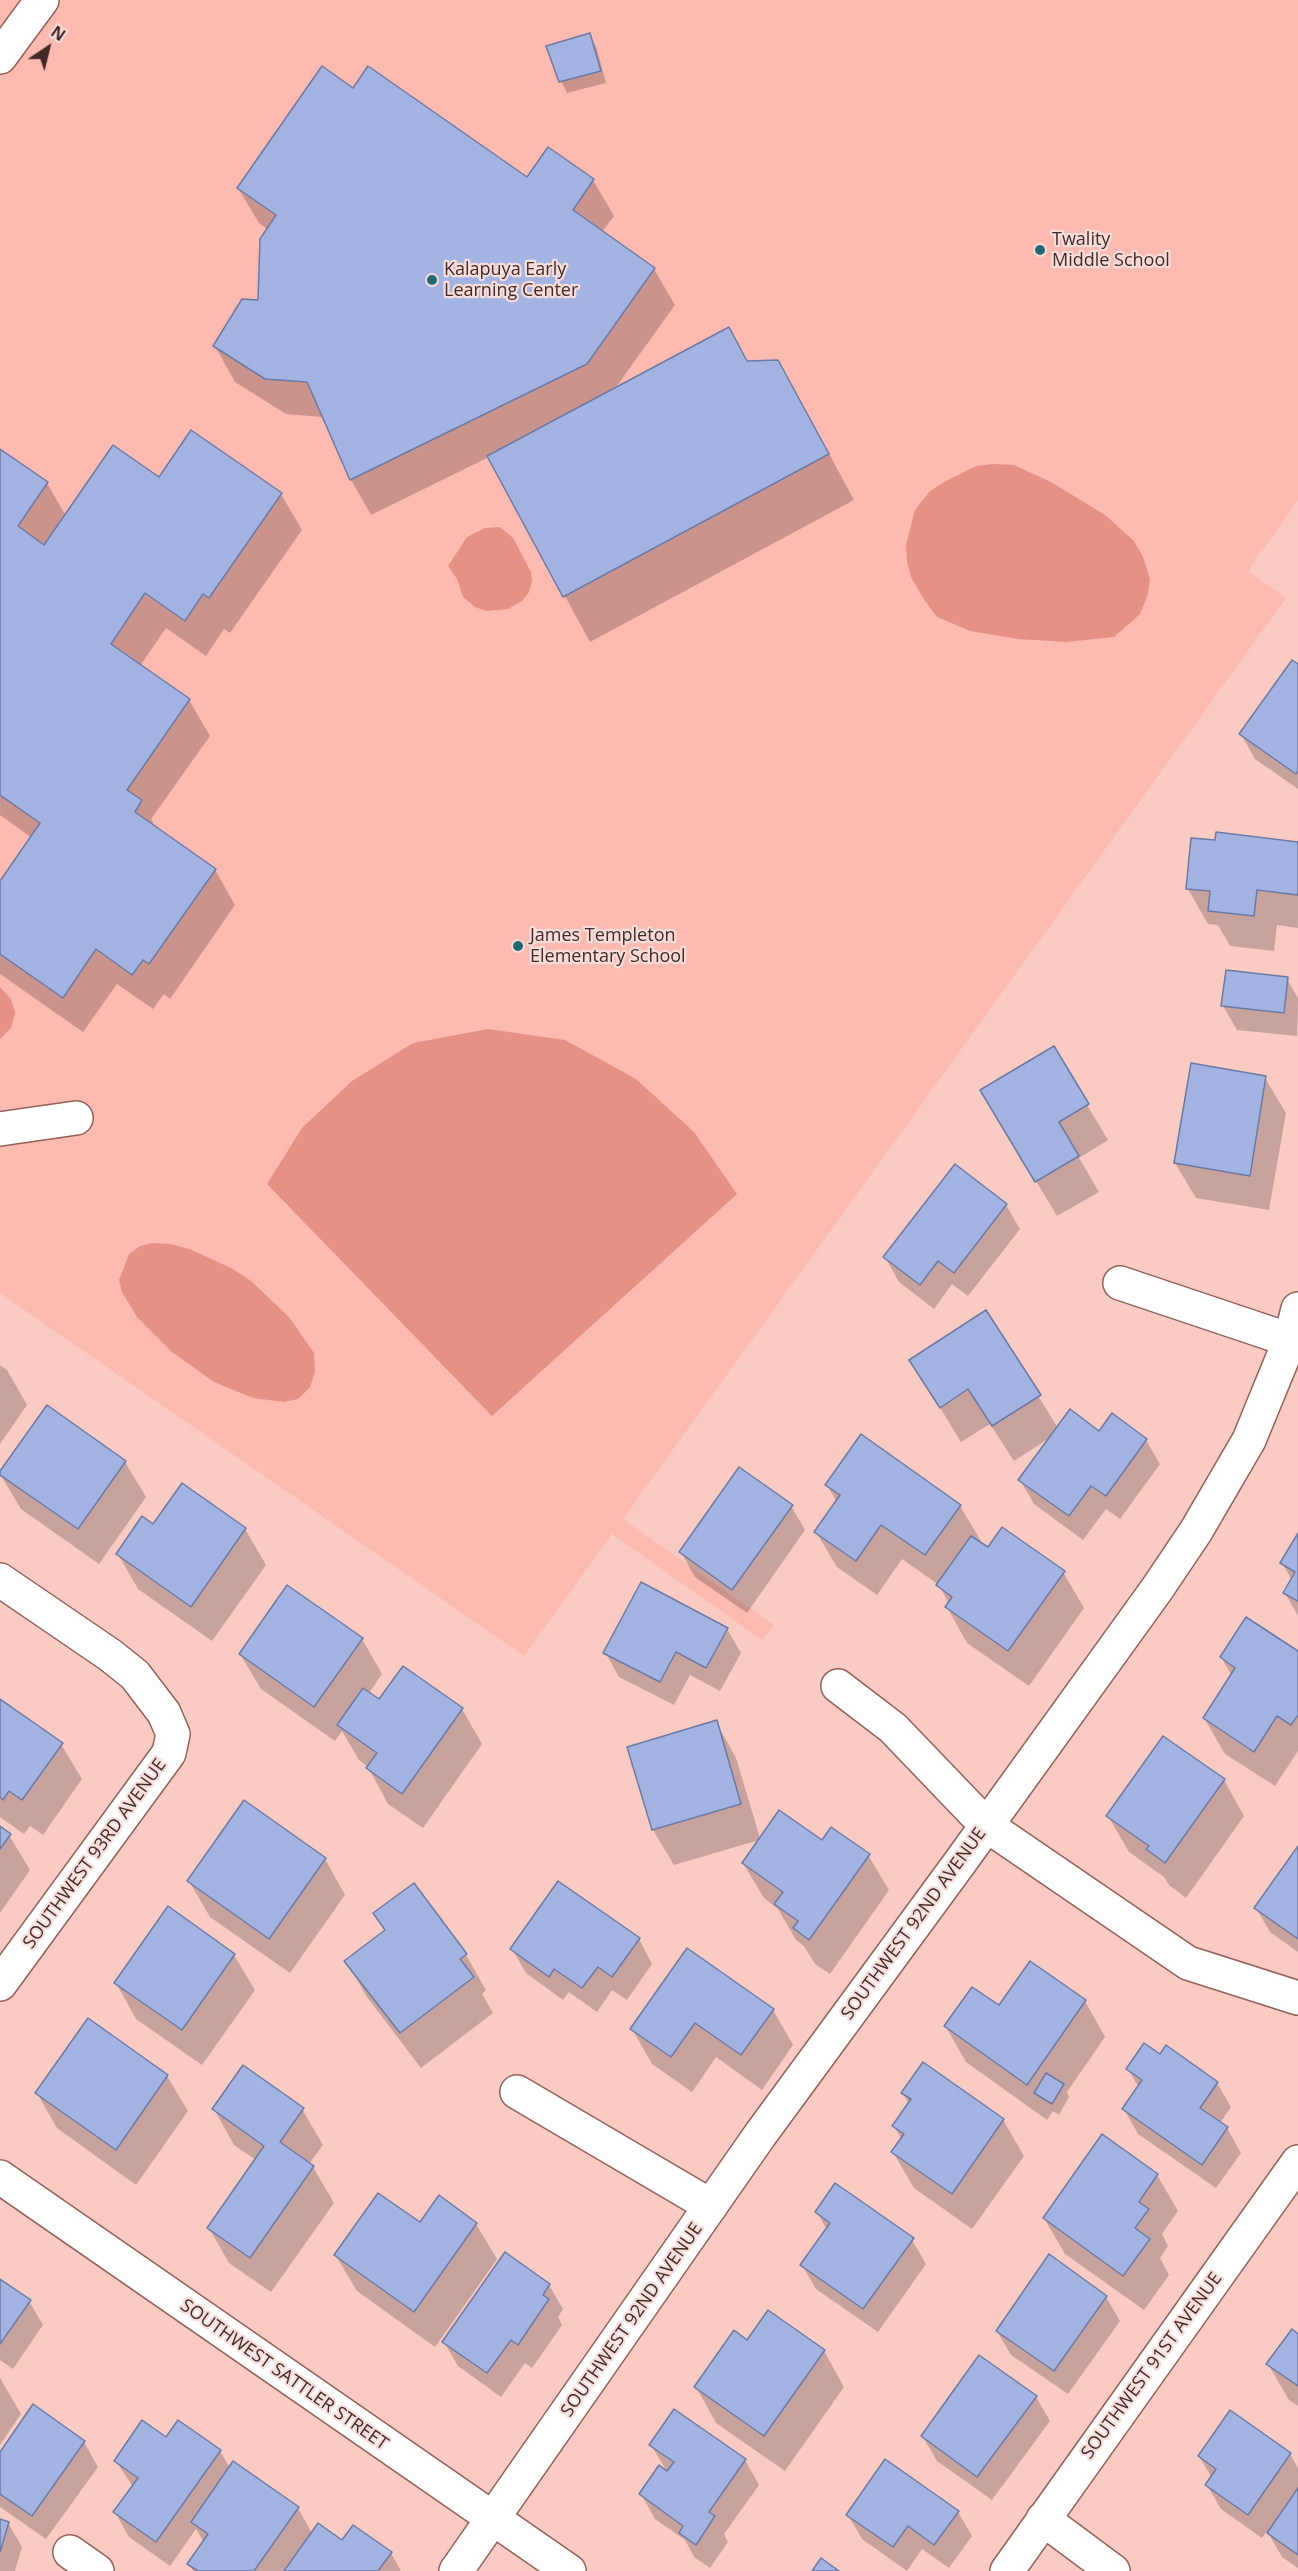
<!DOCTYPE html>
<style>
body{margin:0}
#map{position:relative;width:1298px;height:2571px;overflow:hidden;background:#facbc3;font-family:"Open Sans",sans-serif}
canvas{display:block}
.north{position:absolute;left:18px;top:18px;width:60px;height:60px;-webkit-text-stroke:4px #f7deda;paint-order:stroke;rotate:35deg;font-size:16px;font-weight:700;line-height:24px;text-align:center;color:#412a27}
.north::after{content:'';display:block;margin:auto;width:21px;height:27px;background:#412a27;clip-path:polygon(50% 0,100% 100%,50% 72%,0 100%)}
</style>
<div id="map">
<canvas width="1298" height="2571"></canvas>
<div class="north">N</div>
</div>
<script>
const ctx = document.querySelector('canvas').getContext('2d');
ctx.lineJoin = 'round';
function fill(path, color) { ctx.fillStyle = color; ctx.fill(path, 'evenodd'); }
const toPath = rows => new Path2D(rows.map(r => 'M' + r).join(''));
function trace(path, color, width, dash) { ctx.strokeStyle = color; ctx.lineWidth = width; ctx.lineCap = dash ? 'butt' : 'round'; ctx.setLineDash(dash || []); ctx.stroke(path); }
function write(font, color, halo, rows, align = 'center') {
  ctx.font = font + ' "Open Sans",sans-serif'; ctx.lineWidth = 4.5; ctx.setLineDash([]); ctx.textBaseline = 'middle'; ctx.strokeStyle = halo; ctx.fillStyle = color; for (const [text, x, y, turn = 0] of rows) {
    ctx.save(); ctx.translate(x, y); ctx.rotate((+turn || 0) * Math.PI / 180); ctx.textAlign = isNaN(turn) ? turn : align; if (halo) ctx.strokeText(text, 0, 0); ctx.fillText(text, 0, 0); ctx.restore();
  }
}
fill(toPath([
 [0,0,1298,0,1298,500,1248,571,1286,598,623,1519,774,1625,762,1640,612,1534,524,1656,0,1293]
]), '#fdbab0');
fill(toPath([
 [993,464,1014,465,1051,482,1105,515,1134,541,1143,557,1150,579,1148,594,1140,614,1114,637,1066,642,1018,639,970,631,937,617,925,601,911,577,907,562,906,545,915,510,930,491,946,481,976,466],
 [500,527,513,538,531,572,532,581,529,592,522,601,508,609,486,611,475,607,463,597,457,579,448,566,467,537,485,528],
 [0,987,11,999,15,1013,11,1028,0,1039],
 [488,1029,565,1040,636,1079,694,1132,737,1194,492,1416,267,1184,302,1128,352,1081,413,1043],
 [153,1243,171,1244,192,1250,233,1269,251,1281,289,1317,314,1353,315,1372,310,1387,298,1399,284,1402,253,1398,214,1382,172,1352,137,1317,122,1292,119,1280,129,1254,140,1246]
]), '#e59285');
fill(toPath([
 [589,35,596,46,606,83,567,93,561,81],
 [353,90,527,180,593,180,614,216,602,232,654,269,675,305,614,390,747,362,804,407,854,500,590,642,489,457,371,515,351,480,323,417,286,414,235,382,215,346,260,301,268,230,259,223,238,188],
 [192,432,281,494,302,530,230,633,224,629,206,656,166,628,140,666,189,700,210,736,151,819,157,829,215,870,235,905,170,999,164,994,153,1009,117,984,83,1032,0,974,0,883,32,838,0,815,0,451,47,483,66,516,159,479],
 [1298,666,1298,789,1255,759,1241,734],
 [1298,844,1298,928,1277,925,1274,951,1230,946,1218,925,1208,924,1188,889],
 [1287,979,1298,998,1297,1036,1237,1030,1223,1006],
 [1265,1078,1286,1113,1269,1210,1196,1198,1175,1163],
 [1087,1105,1108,1140,1079,1158,1099,1192,1057,1216,1003,1126],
 [1006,1205,1020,1229,968,1296,952,1284,934,1309,899,1282,885,1257],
 [986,1312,1058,1428,1146,1440,1160,1464,1120,1519,1106,1509,1083,1540,1034,1504,1020,1480,1051,1437,1014,1461,990,1424,961,1442,911,1360],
 [0,1365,7,1370,27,1405,0,1444],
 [125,1462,146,1497,99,1564,21,1509,0,1474],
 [827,1485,960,1506,981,1541,979,1543,988,1549,1063,1572,1084,1608,1029,1686,967,1643,947,1607,949,1604,939,1585,902,1559,877,1595,837,1567,816,1532,837,1502],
 [791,1506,805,1530,747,1613,695,1577,681,1552],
 [245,1529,266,1565,212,1641,138,1589,118,1554],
 [1298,1536,1298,1616,1285,1593,1292,1580,1282,1563],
 [727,1629,741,1653,720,1691,690,1675,674,1705,619,1677,605,1652],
 [362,1639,382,1674,369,1693,380,1701,462,1709,482,1744,423,1828,388,1804,368,1767,359,1760,342,1731,335,1741,261,1689,240,1654],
 [1298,1653,1298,1751,1275,1786,1225,1754,1204,1718,1232,1676,1221,1657],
 [0,1701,61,1744,82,1779,43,1835,30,1826,24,1834,0,1817],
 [716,1722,736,1758,760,1838,868,1855,889,1890,830,1974,815,1964,804,1946,796,1940,778,1909,764,1898,743,1863,759,1840,674,1865,653,1830,629,1748],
 [1224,1780,1244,1816,1186,1898,1169,1885,1164,1877,1129,1852,1108,1816],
 [0,1828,9,1835,30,1870,0,1913],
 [1298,1848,1298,1952,1270,1932,1256,1908],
 [325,1859,345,1895,290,1973,210,1917,189,1881],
 [413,1885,466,1955,486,1990,482,1994,493,2013,421,2068,367,1997,346,1961,386,1932,375,1913],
 [639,1939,652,1964,627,2000,612,1990,597,2012,569,1992,563,2000,526,1973,512,1949],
 [234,1955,255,1990,202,2065,136,2019,116,1983],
 [1085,2001,1105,2037,1067,2092,1069,2097,1059,2115,1053,2111,1047,2120,966,2062,946,2027,999,2007],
 [773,2010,793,2045,762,2090,716,2057,692,2092,652,2064,632,2029],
 [1160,2056,1217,2083,1231,2107,1220,2123,1227,2128,1241,2153,1216,2188,1138,2134,1124,2109,1139,2088,1128,2069],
 [923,2064,1003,2120,1024,2156,972,2229,914,2188,893,2152,902,2140,894,2126,909,2104,903,2093],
 [167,2076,188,2111,136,2185,57,2128,37,2093],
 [214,2109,302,2109,323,2145,309,2164,313,2167,334,2203,271,2292,229,2263,209,2228,256,2160,234,2145],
 [1157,2175,1178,2211,1162,2234,1168,2246,1160,2258,1169,2275,1144,2310,1065,2254,1044,2218],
 [817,2212,912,2240,926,2264,878,2332,816,2289,802,2265,827,2230],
 [420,2224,476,2224,497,2259,435,2347,357,2291,336,2256],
 [0,2280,29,2301,43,2325,13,2369,0,2360],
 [549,2285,563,2309,558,2317,562,2325,532,2368,525,2363,501,2397,458,2366,444,2342],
 [1106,2297,1120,2321,1068,2394,1011,2355,997,2331],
 [1298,2336,1298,2406,1289,2400,1268,2364],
 [748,2342,824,2351,844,2387,785,2471,716,2423,696,2387],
 [0,2378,21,2414,0,2445],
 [1036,2397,1050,2421,992,2500,937,2461,923,2437],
 [1230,2413,1290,2454,1298,2468,1298,2568,1282,2557,1267,2531,1262,2538,1221,2509,1207,2485,1212,2478,1199,2456],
 [179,2422,220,2451,230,2468,298,2508,312,2533,391,2553,401,2571,193,2571,189,2564,204,2542,196,2529,170,2566,129,2537,115,2512,133,2487,116,2461,167,2439],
 [84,2442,98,2467,46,2539,0,2507,0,2454],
 [651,2445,745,2460,759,2485,724,2534,728,2542,710,2568,694,2557,685,2540,655,2519,641,2494,668,2473],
 [958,2512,972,2536,949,2568,922,2549,907,2571,862,2539,848,2515],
 [0,2521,8,2523,22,2547,15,2571,0,2571]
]), '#0003');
const building = toPath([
 [590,33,601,71,559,82,546,46,590,33],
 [322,66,353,88,368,66,527,177,548,147,594,179,573,210,655,268,587,364,350,480,307,382,265,379,213,346,242,299,258,300,260,239,276,215,237,188,322,66],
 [729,327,747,361,778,360,829,454,563,597,487,456,729,327],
 [191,430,282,493,209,598,203,594,185,621,145,593,111,644,190,699,127,790,142,800,135,812,216,869,149,964,143,960,132,975,96,949,63,998,0,954,0,881,40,823,0,795,0,449,48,482,18,526,44,545,113,445,159,477,191,430],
 [1292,660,1298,664,1298,770,1296,774,1239,734,1292,660],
 [1216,832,1298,842,1298,895,1257,890,1254,916,1208,911,1210,891,1186,889,1191,838,1215,840,1216,832],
 [1226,970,1288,977,1284,1013,1221,1006,1226,970],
 [1054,1046,1089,1104,1059,1122,1079,1156,1035,1182,980,1090,1054,1046],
 [1191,1063,1266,1076,1250,1176,1174,1163,1191,1063],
 [955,1164,1007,1204,954,1273,938,1261,920,1285,883,1257,955,1164],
 [986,1310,1041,1395,992,1426,968,1389,940,1408,909,1360,986,1310],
 [47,1405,126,1461,78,1529,0,1475,0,1471,47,1405],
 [1070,1409,1099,1431,1112,1413,1147,1439,1106,1496,1091,1486,1069,1516,1018,1480,1070,1409],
 [861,1434,961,1505,925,1555,881,1525,856,1561,814,1532,840,1495,825,1485,861,1434],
 [739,1467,793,1505,732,1590,679,1552,739,1467],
 [182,1483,246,1528,191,1607,116,1554,142,1516,153,1524,182,1483],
 [1002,1527,1065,1571,1008,1651,945,1607,952,1597,936,1585,971,1536,988,1547,1002,1527],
 [1298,1533,1298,1601,1283,1593,1295,1572,1280,1563,1298,1533],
 [641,1582,728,1628,706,1668,676,1652,660,1682,603,1653,641,1582],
 [287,1585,363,1638,314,1707,239,1654,287,1585],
 [1246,1617,1298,1651,1298,1715,1291,1725,1277,1716,1254,1752,1203,1718,1235,1668,1220,1657,1246,1617],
 [403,1666,463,1708,402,1794,366,1768,377,1753,337,1725,363,1688,379,1699,403,1666],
 [0,1699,63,1743,22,1800,9,1791,3,1800,0,1797,0,1699],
 [717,1720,741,1804,652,1830,627,1747,717,1720],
 [1163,1736,1225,1779,1165,1863,1146,1849,1149,1846,1106,1816,1163,1736],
 [244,1800,326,1858,269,1939,187,1881,244,1800],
 [779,1810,822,1840,831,1827,870,1854,809,1940,793,1928,798,1921,774,1904,783,1892,742,1863,779,1810],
 [0,1826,11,1834,0,1849,0,1826],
 [1298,1846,1298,1939,1254,1908,1298,1846],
 [558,1881,640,1938,612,1977,598,1967,582,1988,554,1969,549,1977,510,1949,558,1881],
 [414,1883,467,1954,460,1959,474,1977,400,2033,344,1961,385,1930,373,1913,414,1883],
 [168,1906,235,1954,182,2030,114,1983,168,1906],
 [687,1948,774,2009,741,2055,695,2023,671,2057,630,2029,687,1948],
 [1030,1961,1086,2000,1027,2085,944,2026,972,1987,999,2005,1030,1961],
 [88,2018,168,2075,116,2150,35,2093,88,2018],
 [1144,2043,1160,2054,1166,2045,1218,2082,1200,2108,1228,2127,1202,2165,1122,2109,1142,2080,1126,2069,1144,2043],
 [923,2062,1004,2119,952,2194,891,2152,904,2134,892,2126,911,2099,901,2093,923,2062],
 [243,2065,304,2108,280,2142,314,2166,250,2258,207,2228,264,2146,212,2109,243,2065],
 [1046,2073,1064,2084,1052,2104,1034,2093,1046,2073],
 [1102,2134,1158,2174,1139,2202,1149,2209,1135,2228,1150,2239,1123,2276,1043,2218,1102,2134],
 [835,2183,914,2238,863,2309,800,2265,830,2223,815,2212,835,2183],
 [378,2193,420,2222,439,2195,477,2223,414,2312,334,2255,378,2193],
 [505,2252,550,2284,543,2295,549,2299,518,2345,511,2340,487,2373,442,2342,505,2252],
 [1049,2254,1107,2296,1054,2371,996,2331,1049,2254],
 [0,2279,31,2300,0,2344,0,2279],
 [768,2310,825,2350,764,2436,694,2387,734,2330,747,2340,768,2310],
 [1292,2329,1298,2334,1298,2386,1266,2364,1292,2329],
 [979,2355,1037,2396,977,2477,921,2436,979,2355],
 [33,2404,85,2441,32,2516,0,2494,0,2452,33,2404],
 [674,2409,746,2459,709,2512,715,2516,696,2545,679,2533,683,2526,639,2494,659,2465,667,2471,674,2462,649,2445,674,2409],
 [1230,2410,1291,2453,1248,2515,1205,2485,1216,2469,1198,2456,1230,2410],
 [142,2420,166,2437,178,2420,221,2450,156,2542,113,2512,138,2478,114,2461,142,2420],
 [885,2459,959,2511,934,2545,908,2526,893,2547,846,2515,885,2459],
 [233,2461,299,2507,254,2571,198,2571,187,2564,208,2534,191,2522,233,2461],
 [1298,2488,1298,2555,1267,2533,1298,2488],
 [0,2519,9,2522,0,2552,0,2519],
 [318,2523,342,2540,353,2525,392,2552,378,2571,284,2571,318,2523],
 [821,2558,839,2571,812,2571,821,2558]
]);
fill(building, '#a4b4e2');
trace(building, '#6b7aa5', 1.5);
const minor = toPath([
 [0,57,42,0],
 [0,1129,76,1118],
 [1120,1283,1290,1340],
 [0,1580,110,1655,135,1675,164,1713,173,1734,169,1753,0,1984],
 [838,1686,893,1728,986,1825,1188,1963,1298,1998],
 [517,2092,711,2206],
 [0,2177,569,2571],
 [1043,2519,1113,2571],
 [70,2552,97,2571],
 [456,2571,760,2135,961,1861,1157,1589,1196,1531,1249,1440,1290,1340,1298,1309],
 [1007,2571,1298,2162]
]);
trace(minor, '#946058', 36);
trace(minor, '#fff', 33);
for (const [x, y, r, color] of [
 [1040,250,6,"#1f6974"],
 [432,280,6,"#1f6974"],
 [518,946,6,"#1f6974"]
]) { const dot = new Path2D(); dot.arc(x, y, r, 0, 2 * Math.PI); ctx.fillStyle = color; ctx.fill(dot); trace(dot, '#f7deda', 2); }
write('18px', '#412a27', '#f7deda', [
 ["Twality",1052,240],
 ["Middle School",1052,261],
 ["Kalapuya Early",444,270],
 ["Learning Center",444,291],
 ["James Templeton",530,936],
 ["Elementary School",530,957]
], 'left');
write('18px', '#412a27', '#f7deda', [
 ["SOUTHWEST 93RD AVENUE",95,1854,-54],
 ["SOUTHWEST 92ND AVENUE",914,1924,-54],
 ["SOUTHWEST 92ND AVENUE",632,2320,-55],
 ["SOUTHWEST 91ST AVENUE",1152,2366,-54],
 ["SOUTHWEST SATTLER STREET",284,2375,35]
]);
</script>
